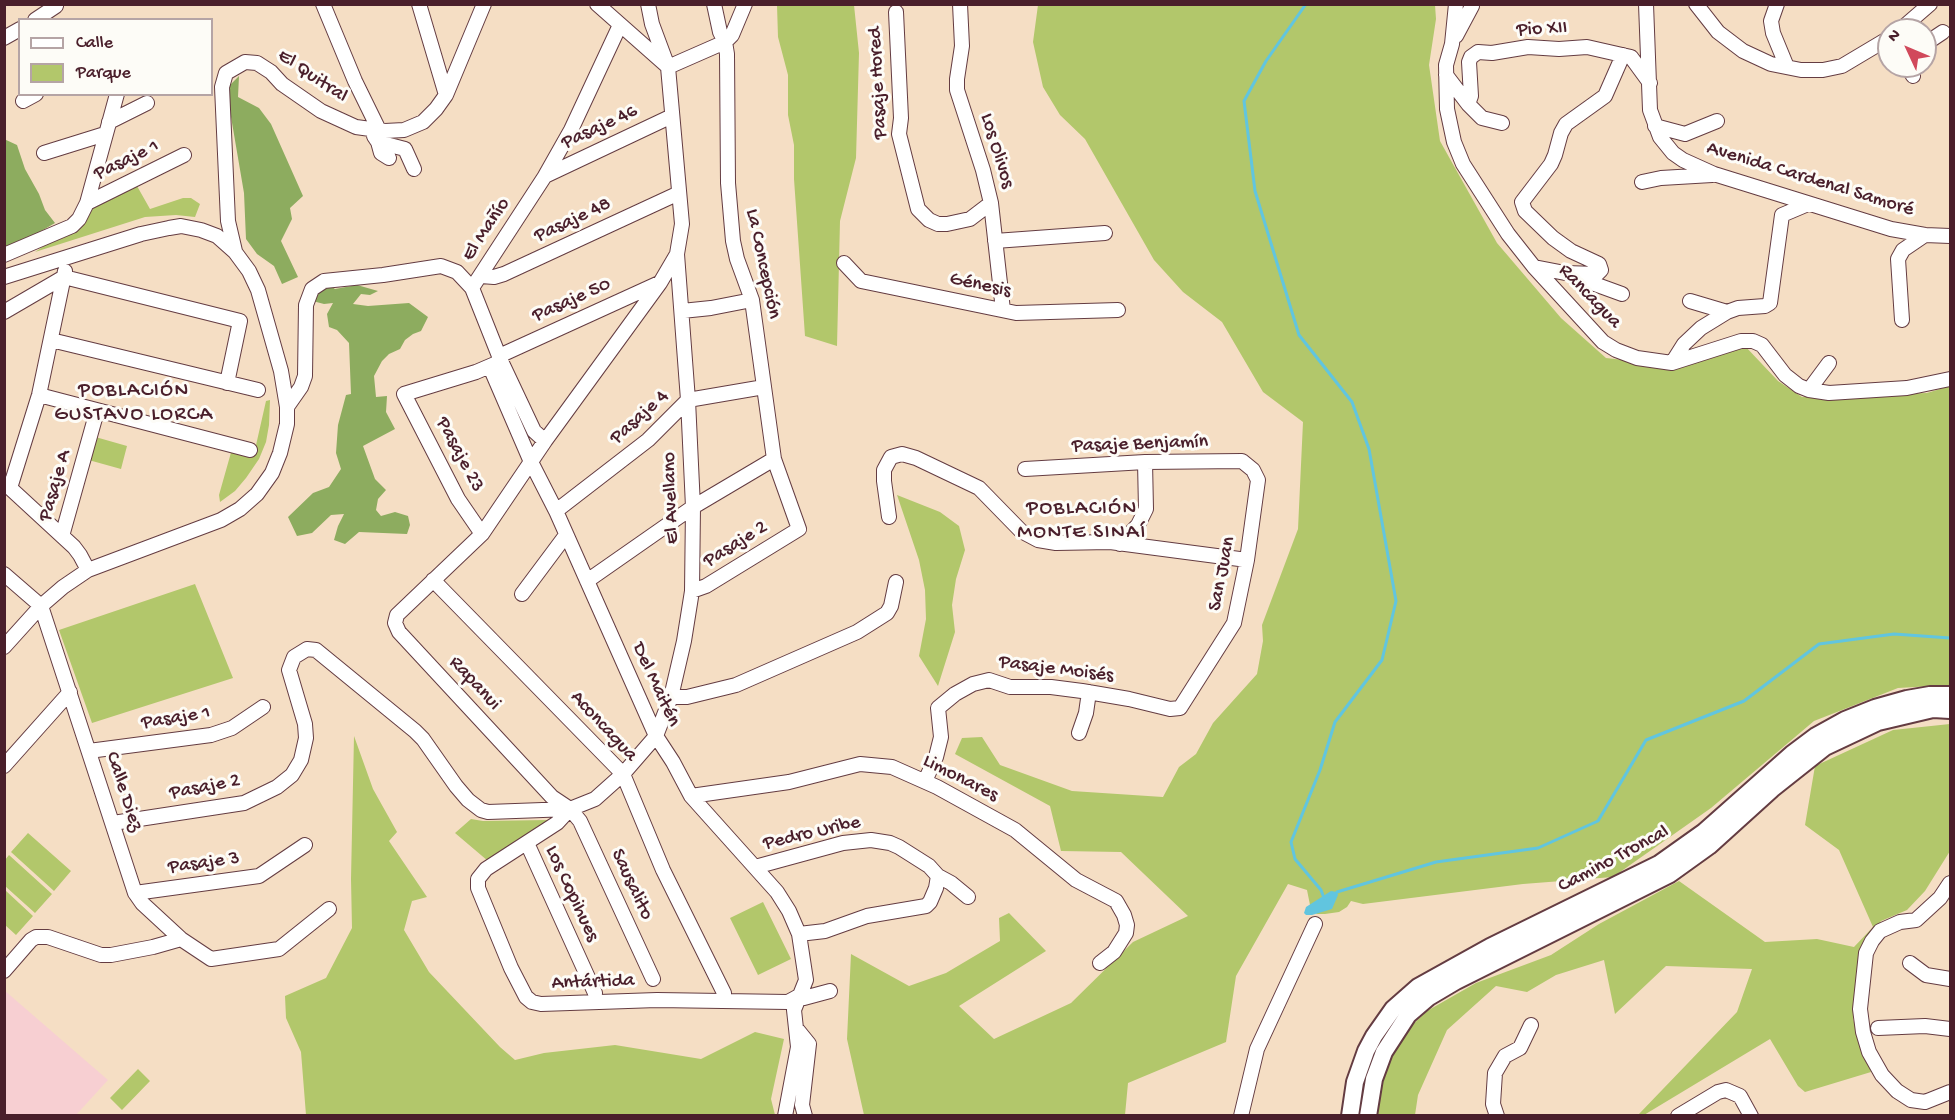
<!DOCTYPE html>
<meta charset="utf-8">
<style>
body{margin:0}
#map{position:relative;width:1955px;height:1120px;overflow:hidden;background:#f5dec4;font-family:"Gochi Hand",sans-serif}
canvas{display:block}
.frame{position:absolute;inset:0;border:6px solid #4a1f2b;pointer-events:none}
.legend{position:absolute;left:18px;top:18px;width:195px;height:78px;box-sizing:border-box;background:#fdfcf7;border:2px solid #b5a4a5;margin:0;padding:8px 10px;list-style:none;font-size:18px;color:#4a1f2b}
.legend li{display:flex;align-items:center;gap:12px;height:30px}
.legend b{width:30px;border:2px solid #b5a4a5}
.north{position:absolute;left:1877px;top:18px;width:60px;height:60px;box-sizing:border-box;background:#fdfcf7;border:2px solid #b5a4a5;border-radius:50%;rotate:314deg;font-size:16px;font-weight:700;line-height:24px;text-align:center;color:#4a1f2b}
.north::after{content:'';display:block;margin:auto;width:21px;height:27px;background:#d1495b;clip-path:polygon(50% 0,100% 100%,50% 72%,0 100%)}
</style>
<div id="map">
<canvas width="1955" height="1120"></canvas>
<div class="frame"></div>
<ul class="legend">
<li><b style="height:8px;background:#fff"></b>Calle</li>
<li><b style="height:16px;background:#b2c76b"></b>Parque</li>
</ul>
<div class="north">N</div>
</div>
<script>
const ctx = document.querySelector('canvas').getContext('2d');
ctx.lineJoin = 'round';
function fill(path, color) { ctx.fillStyle = color; ctx.fill(path, 'evenodd'); }
const toPath = rows => new Path2D(rows.map(r => 'M' + r).join(''));
function trace(path, color, width, dash) { ctx.strokeStyle = color; ctx.lineWidth = width; ctx.lineCap = dash ? 'butt' : 'round'; ctx.setLineDash(dash || []); ctx.stroke(path); }
function write(font, color, halo, rows, align = 'center') {
  ctx.font = font + ' "Gochi Hand",sans-serif'; ctx.lineWidth = 6; ctx.setLineDash([]); ctx.textBaseline = 'middle'; ctx.strokeStyle = halo; ctx.fillStyle = color; for (const [text, x, y, turn = 0] of rows) {
    ctx.save(); ctx.translate(x, y); ctx.rotate((+turn || 0) * Math.PI / 180); ctx.textAlign = isNaN(turn) ? turn : align; if (halo) ctx.strokeText(text, 0, 0); ctx.fillText(text, 0, 0); ctx.restore();
  }
}
fill(toPath([
 [4,990,108,1080,76,1115,5,1115]
]), '#f7cfd2');
fill(toPath([
 [777,5,854,5,859,53,856,158,840,221,837,346,805,336,794,179,794,145,788,115,788,75,778,37],
 [1038,5,1435,5,1436,19,1429,65,1440,141,1497,243,1561,318,1606,358,1669,365,1745,346,1778,381,1802,397,1927,393,1950,386,1950,685,1898,688,1814,721,1711,808,1613,877,1523,884,1363,904,1351,901,1347,907,1339,912,1325,914,1317,914,1311,910,1307,890,1288,884,1236,976,1226,1042,1128,1083,1125,1115,864,1115,847,1039,851,954,909,986,946,973,1000,941,999,918,1009,913,1046,951,959,1006,994,1039,1071,1003,1133,942,1188,916,1121,852,1061,851,1050,806,955,754,962,738,982,737,1000,765,1072,791,1163,797,1179,767,1196,754,1213,723,1257,674,1263,641,1262,625,1298,529,1303,422,1263,392,1222,322,1183,292,1154,260,1085,139,1060,115,1043,87,1033,42],
 [137,186,150,209,183,198,191,198,200,204,195,217,176,215,145,217,35,252,74,226,86,208],
 [270,400,269,425,266,442,259,459,246,478,235,491,220,502,219,495,232,449,254,454,266,401],
 [92,436,127,446,121,469,85,459],
 [897,495,940,512,959,526,965,550,956,579,952,605,955,632,938,686,919,656,926,619,925,590,919,560],
 [195,584,233,678,92,723,59,630],
 [1950,724,1950,851,1925,891,1907,910,1881,921,1863,952,1853,1019,1871,1072,1805,1092,1798,1086,1770,1039,1644,1115,1638,1115,1737,1012,1752,969,1666,966,1615,1014,1604,960,1556,975,1527,992,1496,986,1447,1030,1418,1095,1415,1115,1376,1116,1379,1088,1388,1062,1405,1032,1427,1011,1476,983,1551,955,1599,924,1679,881,1765,942,1817,939,1854,947,1873,927,1839,850,1805,825,1815,766,1893,730],
 [354,736,373,789,397,832,389,841,427,897,412,901,404,930,429,972,500,1047,515,1060,544,1053,615,1045,701,1059,755,1032,784,1039,771,1099,775,1115,306,1115,301,1052,286,1018,285,996,326,978,352,928,351,879],
 [471,819,483,821,548,820,488,861,455,833],
 [28,833,71,871,54,891,11,852],
 [9,855,52,894,35,913,5,886,5,860],
 [5,890,33,916,16,935,5,925],
 [763,902,791,959,758,975,730,918],
 [138,1069,150,1081,122,1110,110,1098]
]), '#b2c76b');
fill(toPath([
 [239,76,238,97,259,108,271,124,303,196,290,208,292,219,281,241,298,277,282,284,274,266,257,254,246,239,244,193,230,111,229,86],
 [4,139,17,145,25,169,39,194,45,210,55,223,14,247,5,246],
 [327,283,335,289,357,285,378,291,370,295,361,294,353,304,368,306,409,303,428,317,421,331,413,334,405,340,400,349,389,354,382,361,374,376,376,397,387,396,386,412,395,429,363,446,375,479,386,490,378,499,376,510,381,516,395,512,408,516,410,525,407,534,359,532,345,544,334,540,338,526,344,514,331,515,312,533,297,536,288,517,313,493,329,487,341,469,336,453,338,425,346,395,351,394,349,343,337,330,329,327,327,314,333,303,324,304,305,299]
]), '#8dac5f');
fill(toPath([
 [1331,891,1337,892,1338,895,1332,909,1312,915,1306,915,1304,913,1306,907]
]), '#61c5df');
trace(toPath([
 [1306,4,1266,61,1244,101,1255,191,1299,335,1352,402,1369,449,1396,601,1382,660,1335,722,1320,770,1291,842,1295,859,1321,890,1324,898],
 [1337,892,1436,862,1538,848,1598,821,1646,740,1744,701,1819,644,1894,634,1950,638]
]), '#61c5df', 3);
const minor = toPath([
 [323,4,355,81,379,130],
 [419,4,446,95],
 [597,4,666,65],
 [648,4,652,24,668,67,682,224,677,254,660,283,545,441,482,534,397,615,395,623,399,632,552,797,570,809,580,821,653,979],
 [960,4,962,46,957,79,957,90,983,170,991,203,1003,310],
 [1456,4,1452,44,1446,65,1447,109,1454,142,1463,164,1508,234,1534,267,1603,342,1616,350,1637,358,1672,363,1741,341,1753,341,1762,345,1785,375,1799,386,1809,390,1829,393,1907,388,1950,379],
 [1646,4,1650,110,1660,137,1673,153,1683,160,1714,174,1891,229,1925,235,1950,236],
 [1696,4,1718,32,1743,51,1771,64,1801,70,1823,70,1842,66,1889,38],
 [1777,4,1771,21,1773,33,1787,67],
 [896,12,901,118,899,134,918,209,929,220,938,224,947,224,970,219,991,203],
 [35,20,56,6],
 [1900,30,1930,4],
 [1456,36,1472,6],
 [4,38,20,29],
 [1925,44,1943,32],
 [1907,66,1913,76],
 [668,67,725,42,732,35,745,4],
 [1446,75,1468,104,1471,96,1469,62,1471,57,1478,52,1492,53,1528,47,1559,49,1587,47,1631,57,1650,83],
 [23,101,36,94],
 [1468,104,1482,118,1502,123],
 [109,122,147,103],
 [1655,126,1685,134,1717,121],
 [374,136,378,142,381,153,389,158],
 [378,142,405,149,414,169],
 [44,153,105,134],
 [545,176,672,116],
 [1642,182,1661,178,1712,175],
 [87,203,184,155],
 [995,241,1105,233],
 [235,251,228,221,222,87,226,73,245,62,257,63,271,72,282,84,321,111,356,127,385,131,404,130,423,122,436,109,446,95,484,4],
 [4,255,72,226,79,219,87,203,117,94],
 [844,263,861,281,1016,313,1118,310],
 [1534,267,1565,273,1597,274,1601,270,1599,264,1571,251,1553,238,1525,211,1522,202,1551,164,1555,155,1561,133,1566,124,1605,96,1623,55],
 [481,276,494,277,504,274,679,193],
 [4,277,141,234,169,228,181,226,201,230,217,236,235,252,249,271,258,290,281,371,287,407,287,424,280,453,272,473,257,494,240,509,221,520,88,570,63,587,41,606,4,647],
 [1578,278,1622,294],
 [472,288,545,176,571,130,620,25],
 [1690,301,1727,312],
 [682,311,711,308,752,300],
 [4,312,64,277,240,321,227,383],
 [1902,320,1898,259,1903,250,1925,235],
 [51,340,258,390],
 [499,356,659,283],
 [1672,363,1684,344,1701,328,1727,312,1738,308,1765,306,1770,303,1782,215,1808,204],
 [490,367,531,462,556,511,656,736,673,762,691,796,777,892,789,911,799,934,806,980,794,1010,798,1047,785,1116],
 [1809,390,1829,363],
 [39,395,250,450],
 [287,407,301,387,305,376,306,305,312,289,324,281,383,275,441,266,457,272,472,288,501,361,534,431,545,441],
 [4,483,10,488,39,395,65,271],
 [10,488,74,547,80,555,88,570],
 [556,511,648,440,688,400,764,387],
 [889,517,884,481,884,470,891,457,902,454,916,458,979,488,1021,531,1038,540,1056,543,1110,542,1247,560],
 [482,534,458,499,404,394,476,372,497,363],
 [62,536,97,411],
 [1120,544,1138,525,1146,509,1145,462],
 [4,574,41,606],
 [433,580,623,774,663,870,724,993,724,1000],
 [587,581,693,507,774,459],
 [692,591,706,586,799,529,774,459,752,300,737,259,733,241,728,183,727,54,725,42,720,32,714,4],
 [522,594,566,535],
 [41,606,135,893,142,903,181,939,211,959,279,949,329,909],
 [671,697,687,697,736,685,857,632,887,613,891,606,896,582],
 [1079,733,1086,713,1089,692],
 [89,751,211,735,232,728,263,707],
 [4,766,70,692],
 [925,781,936,757,941,737,938,708,955,694,973,684,989,680,1010,687,1051,687,1082,691,1129,699,1170,709,1180,708,1234,623,1247,560,1258,480,1253,470,1242,461,1145,462,1025,469],
 [691,796,789,782,860,764,892,767,937,787,1015,830,1076,880,1116,901,1124,915,1127,925,1126,933,1114,952,1100,963],
 [570,809,557,823,486,869,478,879,478,888,511,968,526,997,532,1002,541,1004,657,1000,788,1002,799,996],
 [113,823,244,803,277,787,292,775,301,760,306,738,305,724,289,670,294,657,307,649,316,650,415,731,423,739,456,786,468,800,481,810,488,812,570,809,595,799,623,774,656,736,671,697,684,641,692,591,693,507,688,400,677,254],
 [527,843,595,993],
 [755,867,843,843,871,840,890,843,899,847,929,866,938,876,936,888,930,902,926,906,867,916,825,931,799,934],
 [938,876,951,883,968,897],
 [1950,883,1940,898,1916,920,1900,922,1880,931,1872,941,1866,953,1860,1009,1863,1032,1869,1052,1882,1075,1897,1091,1911,1100,1925,1102,1950,1092],
 [135,893,259,876,305,845],
 [1910,963,1926,975,1950,979],
 [4,971,31,940,36,937,48,937,101,955,111,955,153,947,181,939],
 [799,996,804,998,830,991],
 [796,1028,809,1044,802,1105,805,1116],
 [1878,1028,1925,1026,1950,1029],
 [1241,1116,1257,1049,1315,924],
 [1497,1116,1493,1104,1495,1073,1505,1056,1520,1048,1531,1025],
 [1678,1116,1718,1092,1726,1090,1740,1096,1751,1116]
]);
const major = toPath([
 [1350,1116,1355,1082,1366,1051,1374,1036,1393,1009,1418,987,1490,947,1659,864,1704,832,1792,754,1816,736,1845,720,1875,708,1907,699,1930,695,1950,695],
 [1368,1116,1374,1079,1384,1052,1408,1015,1429,997,1456,981,1670,874,1709,846,1772,789,1825,747,1878,722,1933,709,1950,710]
]);
trace(minor, '#643c42', 16);
trace(major, '#643c42', 20);
trace(minor, '#fff', 14);
trace(major, '#fff', 16);
write('20px', '#4a1f2b', '#fdfcf7', [
 ["Pio XII",1542,30,-3],
 ["El Quitral",312,77,34],
 ["Pasaje Hored",879,83,-93],
 ["Pasaje 46",600,128,-25],
 ["Los Olivos",996,151,73],
 ["Pasaje 1",127,161,-26],
 ["Avenida Cardenal Samoré",1810,180,17],
 ["Pasaje 48",573,221,-25],
 ["El Mañío",487,230,-57],
 ["La Concepción",762,264,78],
 ["Génesis",980,286,12],
 ["Rancagua",1589,297,46],
 ["Pasaje 50",572,301,-24],
 ["Pasaje 4",640,418,-42],
 ["Pasaje Benjamín",1140,445,-2],
 ["Pasaje 23",459,455,62],
 ["Pasaje A",56,486,-74],
 ["El Avellano",672,498,-92],
 ["Pasaje 2",736,545,-32],
 ["San Juan",1223,574,-79],
 ["Pasaje Moisés",1056,670,7],
 ["Rapanui",474,684,47],
 ["Del Maitén",655,685,65],
 ["Pasaje 1",176,719,-9],
 ["Aconcagua",603,727,47],
 ["Limonares",960,779,27],
 ["Pasaje 2",205,788,-11],
 ["Calle Diez",123,792,72],
 ["Pedro Uribe",812,834,-13],
 ["Camino Troncal",1614,860,-28],
 ["Pasaje 3",204,864,-8],
 ["Sausalito",631,885,65],
 ["Los Copihues",571,894,65],
 ["Antártida",593,983,-2]
]);
ctx.letterSpacing = '1.5px';
write('21px', '#4a1f2b', '#fdfcf7', [
 ["POBLACIÓN",134,392],
 ["GUSTAVO LORCA",134,416],
 ["POBLACIÓN",1082,510],
 ["MONTE SINAÍ",1082,534]
]);
ctx.letterSpacing = '0px';
</script>
